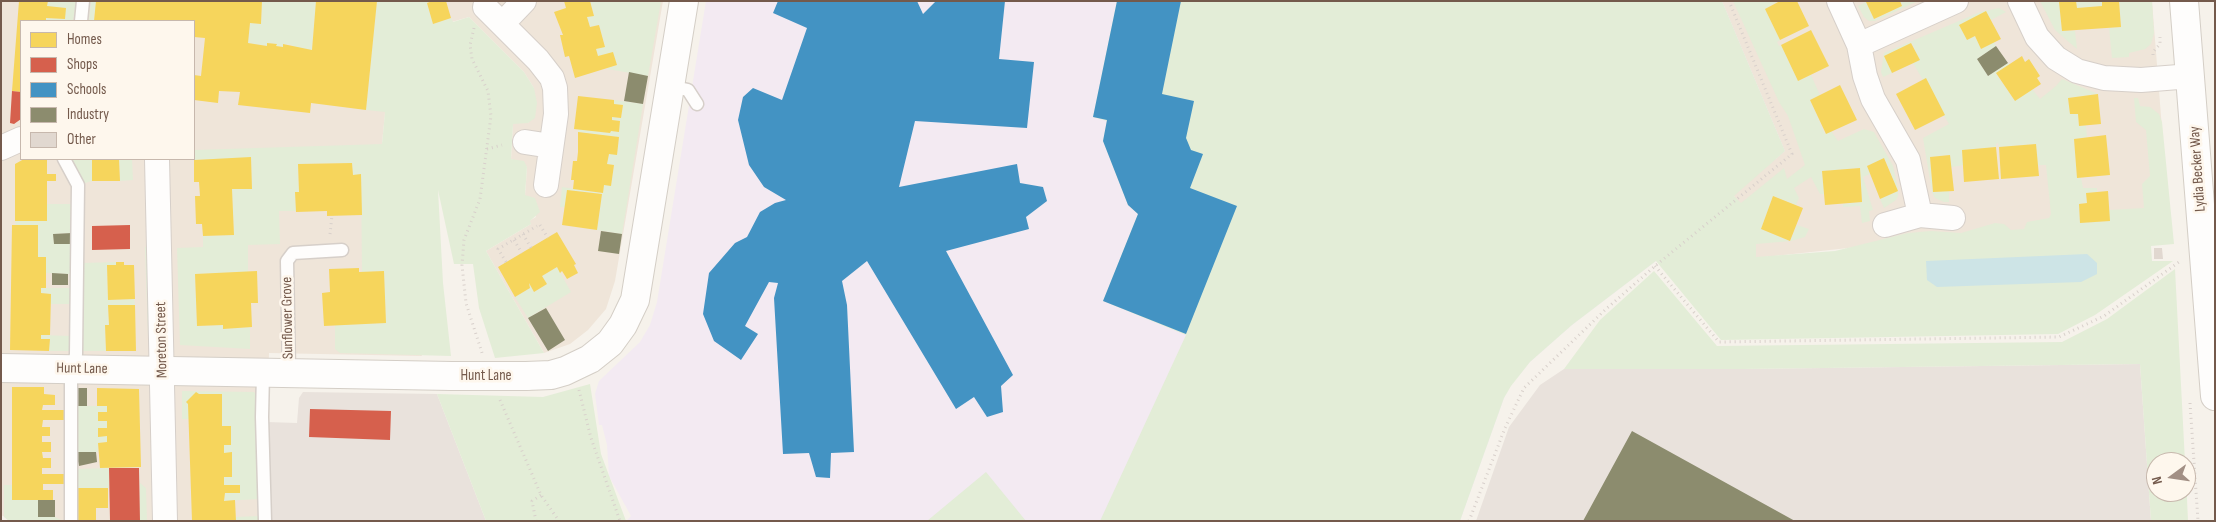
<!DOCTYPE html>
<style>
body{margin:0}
#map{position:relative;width:2216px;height:522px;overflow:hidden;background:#f6f2eb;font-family:"Sofia Sans Condensed",sans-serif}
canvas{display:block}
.frame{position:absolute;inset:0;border:2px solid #745a4c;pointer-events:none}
.legend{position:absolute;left:20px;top:20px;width:175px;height:140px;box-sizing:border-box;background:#fef7ed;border:1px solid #c7b8ad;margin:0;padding:6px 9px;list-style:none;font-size:15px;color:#745a4c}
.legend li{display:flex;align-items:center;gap:10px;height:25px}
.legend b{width:25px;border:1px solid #c7b8ad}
.north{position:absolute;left:2146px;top:452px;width:50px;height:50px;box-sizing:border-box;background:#fef7ed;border:1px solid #c7b8ad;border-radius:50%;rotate:256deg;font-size:14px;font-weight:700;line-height:20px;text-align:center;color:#745a4c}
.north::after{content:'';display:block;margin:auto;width:18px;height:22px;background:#a28f84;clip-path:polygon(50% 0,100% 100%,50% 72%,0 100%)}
</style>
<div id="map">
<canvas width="2216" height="522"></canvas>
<div class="frame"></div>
<ul class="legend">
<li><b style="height:14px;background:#f6d55c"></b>Homes</li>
<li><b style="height:14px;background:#d6604d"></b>Shops</li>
<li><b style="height:14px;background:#4393c3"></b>Schools</li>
<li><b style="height:14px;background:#8c8c6e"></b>Industry</li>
<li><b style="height:14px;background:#e1d8d0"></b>Other</li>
</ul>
<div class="north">N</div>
</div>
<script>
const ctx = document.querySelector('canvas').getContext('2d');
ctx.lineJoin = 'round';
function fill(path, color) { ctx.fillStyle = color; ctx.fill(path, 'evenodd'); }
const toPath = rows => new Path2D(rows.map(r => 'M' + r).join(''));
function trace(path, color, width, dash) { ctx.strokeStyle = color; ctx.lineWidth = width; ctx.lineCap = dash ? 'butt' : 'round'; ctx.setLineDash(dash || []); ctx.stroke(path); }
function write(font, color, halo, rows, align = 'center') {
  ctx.font = font + ' "Sofia Sans Condensed",sans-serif'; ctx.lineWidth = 5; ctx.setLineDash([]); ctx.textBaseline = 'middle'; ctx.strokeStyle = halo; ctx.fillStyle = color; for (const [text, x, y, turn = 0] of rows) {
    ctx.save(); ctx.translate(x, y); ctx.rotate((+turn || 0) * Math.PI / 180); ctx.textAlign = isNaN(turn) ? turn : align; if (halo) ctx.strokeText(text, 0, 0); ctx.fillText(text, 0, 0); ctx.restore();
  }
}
fill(toPath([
 [1,1,396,1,382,144,422,356,269,353,267,422,271,521,13,521,1,515],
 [21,21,194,21,194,159,21,159],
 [419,1,663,1,615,281,606,309,588,330,570,344,544,353,486,251,531,224,529,221,536,217,525,196,527,167,511,159,513,123,528,123,534,88,524,72,469,17,417,32],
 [1722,1,2152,1,2170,231,1922,240,1756,258,1756,233,1734,196]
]), '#efe5d9');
fill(toPath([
 [2140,364,2151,521,1476,521,1509,427,1540,385,1564,369,1743,369],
 [303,392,437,394,486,521,271,521,267,422,297,423,299,398]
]), '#e9e2dc');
fill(toPath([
 [706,1,1722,1,1785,151,1656,261,1572,325,1530,362,1510,386,1504,398,1460,521,626,521,631,516,609,476,607,445,602,425,599,425,595,394,599,381,640,342,650,325,657,302]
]), '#f3eaf2');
fill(toPath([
 [48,1,76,1,73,21,46,21,46,18,65,19,47,6],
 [91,1,96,1,94,21,89,21],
 [262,1,316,1,312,50,292,47,292,45,283,44,283,47,276,46,276,44,267,43,267,46,248,43,250,23,261,24],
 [377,1,432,1,427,3,433,24,451,18,453,22,469,17,524,72,534,88,537,103,535,118,528,123,513,124,511,159,524,161,527,167,525,195,535,198,540,212,530,221,531,224,486,251,544,353,495,358,479,308,473,264,454,264,438,190,443,283,451,356,340,353,335,349,335,325,386,323,384,271,362,272,361,175,353,175,352,163,298,164,299,192,295,192,296,211,279,211,280,244,248,245,248,272,195,274,197,326,223,325,223,329,250,327,250,349,180,345,177,248,203,247,203,236,234,235,232,189,252,188,251,158,195,160,194,150,382,144,385,112,366,110],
 [585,1,661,1,648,76,607,69,607,68,617,65,613,53,598,56,596,49,605,46,599,25,590,27,587,17,594,15,590,1],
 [1117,1,1722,1,1785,151,1734,196,1741,203,1784,168,1787,179,1805,165,1788,116,1779,102,1733,1,1778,1,1765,9,1780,40,1777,42,1779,46,1781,45,1798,81,1811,75,1815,84,1820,95,1810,100,1825,134,1831,131,1838,141,1864,129,1874,132,1893,166,1898,189,1898,196,1896,200,1884,208,1880,199,1898,191,1885,159,1867,166,1870,174,1863,177,1873,210,1869,211,1870,221,1862,223,1860,206,1843,207,1843,204,1862,202,1859,168,1822,171,1824,194,1820,194,1811,177,1794,188,1799,198,1796,205,1773,196,1761,229,1790,241,1797,225,1809,229,1805,237,1791,241,1756,244,1756,257,1835,251,1908,233,1931,231,1961,233,1995,223,2004,224,2011,230,2024,229,2027,222,2049,218,2051,214,2046,165,2038,165,2036,144,1999,147,1998,143,1996,144,1996,147,1962,150,1963,165,1959,166,1951,167,1950,155,1930,157,1933,192,1949,191,1949,202,1944,202,1935,198,1932,192,1923,138,1949,124,1913,63,1919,60,1912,43,1884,56,1892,73,1883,77,1881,72,1884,53,1980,12,1999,8,2006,12,1991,20,1986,12,1967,40,1975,36,1981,49,1994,42,1996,46,1977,59,1988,76,2008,63,2009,65,1996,74,2015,101,2032,89,2040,99,2056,86,2062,79,2098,94,2068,98,2070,114,2078,114,2079,126,2086,126,2087,137,2074,139,2077,178,2081,178,2083,188,2097,188,2097,192,2086,193,2087,203,2079,204,2080,223,2109,221,2109,210,2144,208,2142,184,2150,176,2146,130,2136,122,2134,98,2138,98,2140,106,2150,107,2159,114,2162,122,2174,244,2151,246,2152,261,2173,261,2095,315,2058,334,1721,340,1656,261,1572,325,1530,362,1511,386,1504,398,1460,521,1100,521,1186,335,1103,301,1138,214,1128,205,1103,141,1107,121,1093,117],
 [1900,1,1918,1,1875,21,1869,21,1864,17,1858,6,1866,2,1875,19,1902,6],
 [2040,1,2062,1,2059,2,2062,31,2075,31,2077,49,2055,30],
 [2076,1,2102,1,2102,6,2077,8],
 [2119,1,2152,1,2154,33,2151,44,2145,49,2129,53,2129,57,2112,58,2109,28,2121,27],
 [614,100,643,104,622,234,597,230,602,194,567,190,565,207,560,207,562,187,602,193,604,185,611,185,614,165,607,164,609,154,617,154,619,137,578,132,578,129,610,133,611,131,618,132,620,121,612,120,612,117,621,118,623,105,614,104],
 [72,159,92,159,92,181,85,183],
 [119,159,132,159,133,180,120,181],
 [47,204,72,204,72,233,53,234,54,243,72,244,71,274,46,273,38,257,38,225,16,225,15,221,47,221],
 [145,247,149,247,152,336,148,336],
 [116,262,116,265,107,266,108,300,134,299,135,305,108,306,109,325,105,325,106,351,81,351,82,263],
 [557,267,571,292,528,318,515,297,530,288,529,283,534,292,547,284,542,276],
 [2175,269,2185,462,2156,462,2156,492,2186,492,2186,477,2188,521,2151,521,2140,364,1743,369,1564,369,1600,320,1654,271,1717,346,2062,342,2107,319],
 [41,288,72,288,71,304,50,304,50,294,41,293],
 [41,335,70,336,70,351,49,351,49,339,41,339],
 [590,384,601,454,626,521,486,521,437,394,543,397],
 [182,391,254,392,256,395,259,499,224,501,225,493,240,492,239,485,224,485,224,477,232,476,232,453,224,453,224,445,231,445,231,426,222,426,222,394,199,394,188,404,189,419,182,419],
 [76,406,107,406,107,412,98,412,98,421,107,421,107,428,98,428,98,436,107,436,107,442,98,443,98,452,76,452],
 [109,468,109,488,77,488,76,469],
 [986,472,1026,521,927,521],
 [140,483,146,488,147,521,140,521],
 [4,485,12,485,38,500,38,517,55,517,63,521,9,521,4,517],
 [259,516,260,521,236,521,236,517]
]), '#e3edd7');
fill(toPath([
 [2087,254,2097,263,2097,274,2081,282,1937,287,1927,280,1926,261]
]), '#cde4e6');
fill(toPath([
 [19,1,48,1,47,6,66,8,65,19,46,18,46,21,21,21,21,92,12,91],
 [96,1,262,1,261,24,250,23,248,43,267,46,267,43,277,44,276,46,283,47,283,44,312,50,316,1,377,1,366,110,311,103,310,113,238,105,240,92,219,91,218,103,194,100,194,75,201,76,205,38,194,37,194,21,94,21],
 [432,1,446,1,451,18,433,24,427,3],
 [564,1,590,1,594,16,587,17,590,27,599,25,605,47,596,49,598,56,613,52,617,65,575,78,569,56,565,57,560,35,563,35,554,12,566,8],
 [1780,1,1797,1,1809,26,1780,40,1765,9],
 [1868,1,1900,1,1902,6,1874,19,1866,2],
 [2076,1,2077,8,2102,6,2102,1,2119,1,2121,27,2062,31,2059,2],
 [1986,11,2001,39,1981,49,1975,36,1967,40,1959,25],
 [1811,30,1829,66,1798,81,1781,45],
 [1911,43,1920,60,1892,73,1884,56],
 [2022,56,2025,62,2029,59,2040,76,2037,78,2041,84,2015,101,1996,73],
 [1926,78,1945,115,1915,130,1896,94],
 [1840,85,1857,120,1826,134,1810,100],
 [2098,94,2101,124,2079,126,2078,114,2070,114,2068,98],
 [578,96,614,100,614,104,623,105,621,118,612,117,612,120,620,121,619,132,611,131,610,133,574,129],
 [578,132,619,137,617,155,609,154,607,164,614,165,611,186,604,185,603,193,573,189,574,180,571,180,573,161,577,161,578,152],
 [2106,135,2110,175,2077,178,2074,139],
 [2036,144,2039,176,2001,179,1999,147],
 [1996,147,1999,179,1964,182,1962,150],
 [1950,155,1954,191,1933,192,1930,157],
 [251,157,252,189,232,189,234,235,203,236,202,224,196,224,195,196,200,196,199,182,194,182,194,160],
 [1884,158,1898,191,1880,199,1867,166],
 [24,159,47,159,47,174,56,174,56,181,47,181,47,221,15,221,15,164],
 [92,159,119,159,120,181,92,181],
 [352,163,353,175,361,174,362,215,327,216,327,211,296,212,295,192,299,192,298,164],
 [1860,168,1862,202,1825,205,1822,171],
 [567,190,602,194,597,230,562,225],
 [2108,191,2110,221,2080,223,2079,204,2087,203,2086,193],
 [1773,196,1803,208,1790,241,1761,229],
 [12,225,38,225,38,257,46,257,46,288,41,288,41,293,51,294,50,335,41,335,41,339,50,339,49,351,10,350],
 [557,232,576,264,574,265,578,273,567,279,562,271,560,273,557,267,542,276,547,284,534,292,529,283,530,288,515,297,498,267],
 [116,262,124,262,124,265,134,265,135,299,108,300,107,265,116,265],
 [359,268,359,272,384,271,386,323,324,326,322,293,330,292,329,269],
 [257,271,258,303,251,303,252,327,223,329,223,325,197,326,195,274],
 [108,305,135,305,136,351,106,351,105,325,109,325],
 [12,387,44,387,44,394,55,395,55,405,43,405,42,410,66,410,66,420,43,420,42,427,50,427,50,436,42,436,42,442,51,442,51,452,42,452,43,458,51,458,51,468,42,468,42,474,66,474,66,484,43,484,43,490,53,490,53,500,12,500],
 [97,388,139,389,141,467,100,468,98,443,107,442,107,436,98,437,98,428,107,428,107,421,98,421,98,412,107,412,107,406,97,406],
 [196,392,199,394,222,394,222,426,231,426,231,445,224,445,224,453,232,452,232,477,224,477,224,485,240,485,240,493,225,493,224,501,235,500,236,521,192,521,188,404,186,402],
 [77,488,108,488,108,508,96,508,96,521,76,521]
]), '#f6d55c');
fill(toPath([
 [12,91,21,92,21,119,14,124,10,123],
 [130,225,130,249,92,250,92,226],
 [310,409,391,411,390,440,309,437],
 [109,468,139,468,140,521,110,521]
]), '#d6604d');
fill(toPath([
 [778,1,917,1,923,14,936,1,1005,1,999,59,1034,62,1027,128,915,121,899,187,1017,164,1020,183,1043,187,1047,201,1026,217,1029,229,946,251,1013,375,1001,386,1003,412,987,417,974,397,956,409,867,261,842,281,847,305,854,452,831,453,830,478,816,477,809,453,783,454,774,298,778,283,769,282,745,326,758,334,741,360,714,341,703,314,709,273,735,243,747,237,760,212,775,203,786,200,764,187,749,165,738,120,743,97,753,88,782,100,807,28,773,13],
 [1117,1,1181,1,1162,94,1194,101,1186,138,1191,150,1203,154,1190,188,1237,206,1186,334,1103,301,1138,214,1128,205,1103,141,1107,120,1093,117]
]), '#4393c3');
fill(toPath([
 [1996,46,2008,63,1988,76,1977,59],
 [629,72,648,76,643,104,624,101],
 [601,231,622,234,619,254,598,251],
 [72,233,72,244,54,244,53,234],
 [52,273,68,274,68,285,52,285],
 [546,308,565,340,548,351,528,318],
 [76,388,87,388,87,406,76,406],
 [1632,431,1795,521,1583,521],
 [76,452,96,452,97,462,79,466],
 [38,500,55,500,55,517,38,517]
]), '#8c8c6e');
fill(toPath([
 [2154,248,2162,248,2163,259,2154,259]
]), '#e1d8d0');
const lane = toPath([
 [81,21,83,1],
 [670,86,688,90,697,104],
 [64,159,78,185,76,354,71,383,71,521],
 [263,373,262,417,265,521],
 [289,373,287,261,293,253,342,250]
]);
const street = toPath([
 [524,1,502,24,538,60,552,78,555,88,556,114,546,185],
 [1839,1,1859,45,1865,76,1873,99,1908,160,1920,215],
 [2020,1,2037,37,2056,58,2077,71,2104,78,2141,80,2191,76],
 [485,7,502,24],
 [1859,45,1956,1],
 [525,142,551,146],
 [1,148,21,139],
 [157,159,165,521],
 [1885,225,1920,215,1953,218]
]);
const secondary = toPath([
 [2184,1,2215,396],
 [1,368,452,376],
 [526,376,551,375,565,371,590,359,610,343,623,325,635,300,684,1]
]);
trace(lane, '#d6cfc9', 15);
trace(street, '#d6cfc9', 26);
trace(secondary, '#d4cec6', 30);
trace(toPath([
 [474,28,470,45,472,59,488,91,491,116,480,199,464,240,462,265,466,303,482,353],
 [2153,55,2153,52,2160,44,2160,37],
 [487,149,502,145],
 [540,225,548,238],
 [330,234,332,215],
 [523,234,531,248],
 [514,240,522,253],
 [506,262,498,249,537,226],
 [1655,266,1719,342,2059,337,2104,316,2179,262],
 [579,390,591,438,620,521],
 [500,400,541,495,559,521],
 [2190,403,2198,521],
 [536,521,532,501,541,495],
 [1469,521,1505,428,1524,388,1605,310,1655,266,1792,154,1729,1]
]), '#d8d0cb', 3, [1, 4]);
trace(lane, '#fefdfc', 12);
trace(street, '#fefdfc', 24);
trace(secondary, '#fefdfc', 28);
const secondaryBridge = toPath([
 [452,376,526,376]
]);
trace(secondaryBridge, '#d4cec6', 30, []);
trace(secondaryBridge, '#fefdfc', 28);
write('15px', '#745a4c', '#fef7ed', [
 ["Lydia Becker Way",2198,169,-94],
 ["Sunflower Grove",288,318,-91],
 ["Moreton Street",162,340,-91],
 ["Hunt Lane",82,369,1],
 ["Hunt Lane",486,376]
]);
</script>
